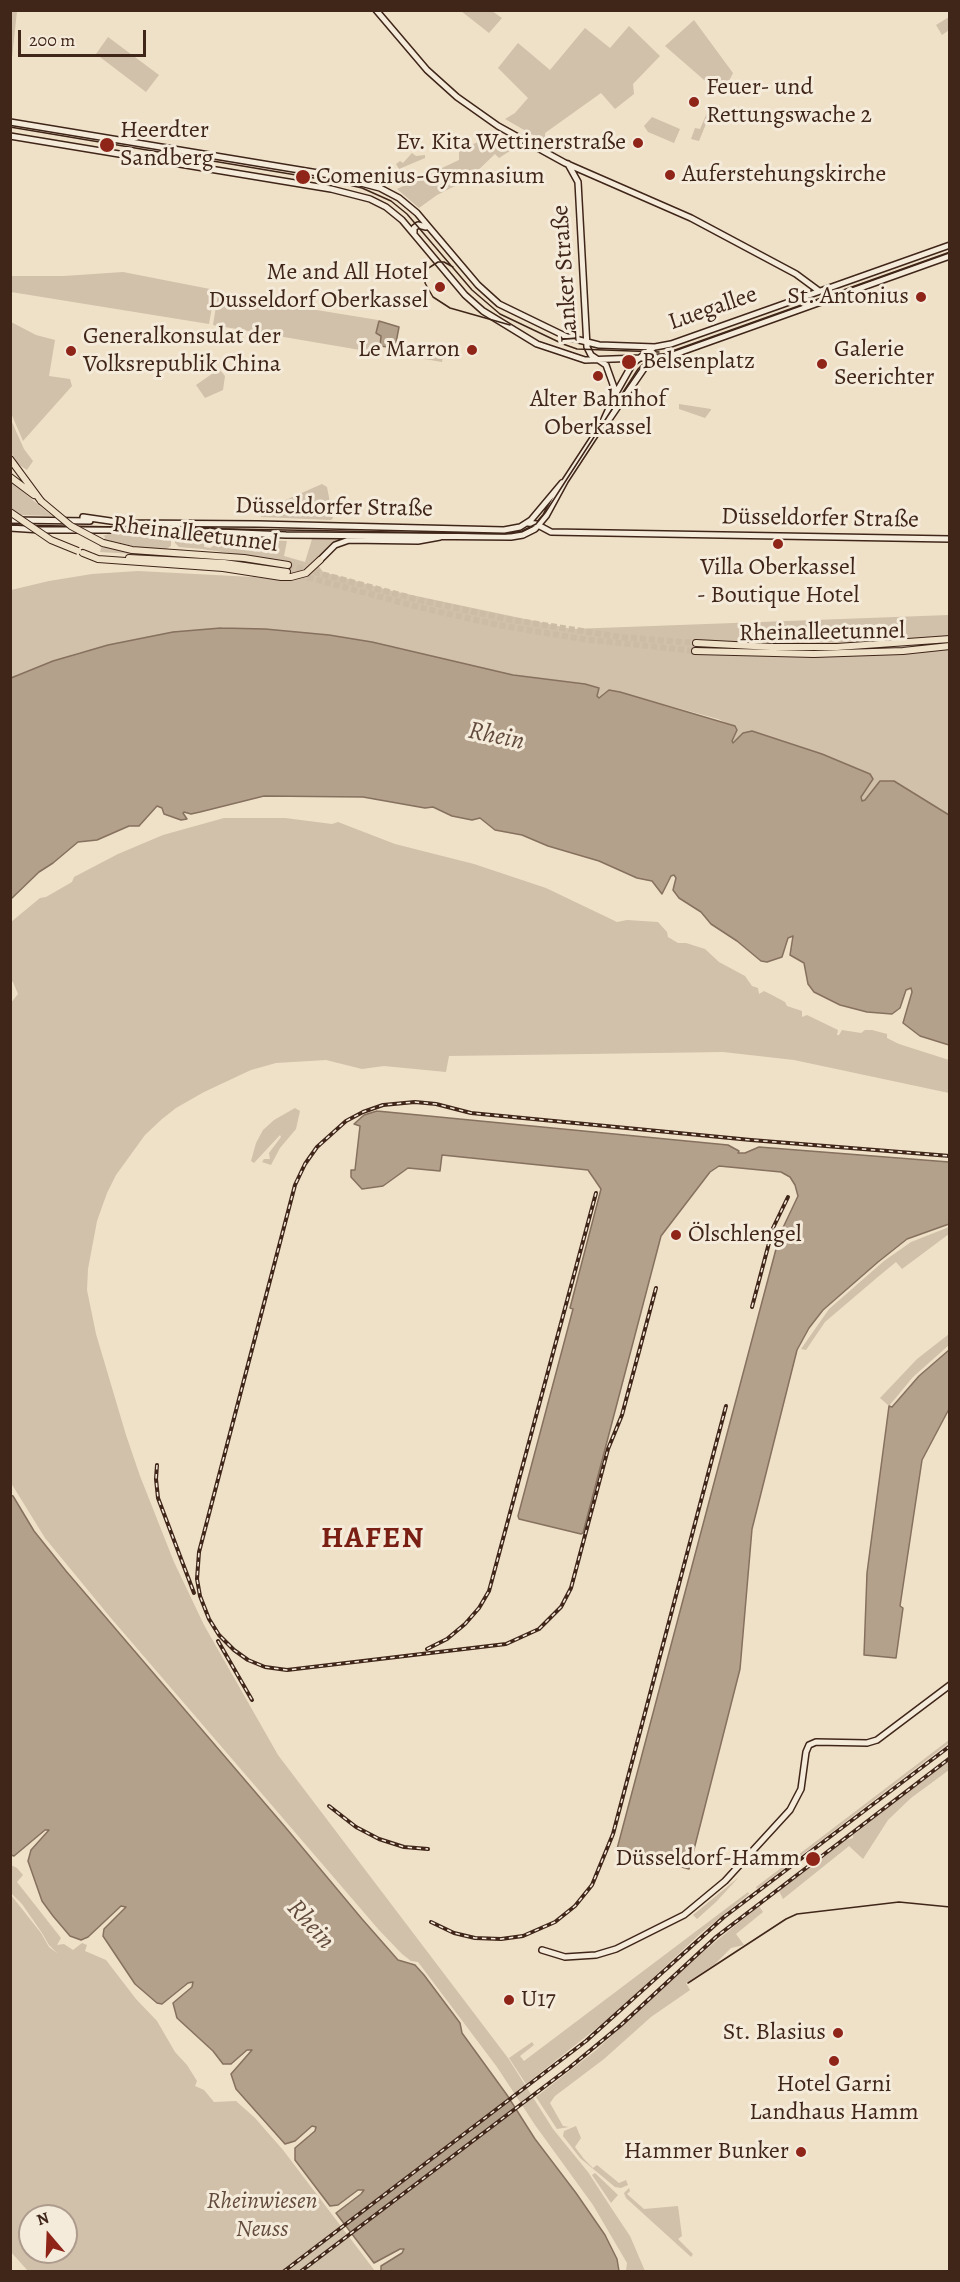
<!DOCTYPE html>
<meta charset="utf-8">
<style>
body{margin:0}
#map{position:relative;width:960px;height:2282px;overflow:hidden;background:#efe0c8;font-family:Alegreya,serif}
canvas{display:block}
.frame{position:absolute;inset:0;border:12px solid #402619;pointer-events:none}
.north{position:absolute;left:18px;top:2204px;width:60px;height:60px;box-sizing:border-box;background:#f5ebdb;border:2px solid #ad9c8d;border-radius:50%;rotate:341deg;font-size:16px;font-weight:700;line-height:24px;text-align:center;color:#402619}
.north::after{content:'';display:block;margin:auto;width:21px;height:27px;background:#8f2418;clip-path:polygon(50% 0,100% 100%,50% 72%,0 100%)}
.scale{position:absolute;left:18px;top:30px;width:128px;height:27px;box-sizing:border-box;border:3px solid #402619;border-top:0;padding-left:8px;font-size:18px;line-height:21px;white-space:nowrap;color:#402619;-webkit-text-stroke:4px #f5ebdb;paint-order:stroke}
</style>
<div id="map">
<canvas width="960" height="2282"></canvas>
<div class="frame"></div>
<div class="north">N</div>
<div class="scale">200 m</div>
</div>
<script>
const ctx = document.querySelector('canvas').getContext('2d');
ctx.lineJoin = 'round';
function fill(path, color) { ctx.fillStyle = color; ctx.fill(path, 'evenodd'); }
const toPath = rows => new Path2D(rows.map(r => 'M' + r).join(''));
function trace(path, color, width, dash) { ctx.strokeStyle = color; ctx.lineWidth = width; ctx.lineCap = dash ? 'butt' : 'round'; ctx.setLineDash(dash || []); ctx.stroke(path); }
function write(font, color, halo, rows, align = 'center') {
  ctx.font = font + ' Alegreya,serif'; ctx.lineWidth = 6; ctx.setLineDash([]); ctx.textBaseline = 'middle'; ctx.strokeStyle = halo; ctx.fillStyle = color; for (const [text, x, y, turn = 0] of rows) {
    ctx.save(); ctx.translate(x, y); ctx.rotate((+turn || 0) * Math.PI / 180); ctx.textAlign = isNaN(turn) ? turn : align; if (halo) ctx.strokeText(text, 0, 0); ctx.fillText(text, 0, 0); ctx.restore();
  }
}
fill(toPath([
 [11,11,17,11,11,67,10,12],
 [461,11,492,11,502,18,489,33],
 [949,17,949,30,942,35,936,25],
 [694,20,733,73,723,93,719,93,665,46],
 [629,26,660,56,633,84,634,94,615,109,601,93,545,133,545,142,505,119,515,113,528,98,498,68,518,43,550,70,585,28,610,48],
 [108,37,159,75,146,92,96,54],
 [707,113,710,114,699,141,691,139,695,128,700,129],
 [652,117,680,129,674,143,648,132,644,126],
 [492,134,516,147,499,158,495,154,469,179,437,195,419,208,397,189,459,160,459,152],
 [412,153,416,156,425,155,425,158,399,169,396,164,400,161,403,163],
 [123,272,215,290,209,324,11,292,11,276,64,276],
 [883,288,885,297,863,305,860,296],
 [218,294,378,320,381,336,378,353,213,325],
 [11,322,36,335,55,340,49,376,70,379,72,386,23,441,11,413],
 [409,345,444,350,442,362,407,356],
 [219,369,225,376,223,390,205,398,196,385],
 [679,404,711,409,711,410,705,418,679,409],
 [11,420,24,449,33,461,27,470,18,464,11,452],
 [11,482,16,486,52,516,20,515,11,508],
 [322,484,327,487,333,518,331,520,261,517,261,511],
 [111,533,171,535,171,546,166,549,148,549,104,540,105,537,103,536],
 [175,536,205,537,204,547,210,548,215,545,216,538,287,541,284,556,305,562,312,539,351,538,342,540,310,569,288,576,290,562,202,549,179,547,175,543],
 [102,545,125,552,167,556,100,552],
 [318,565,323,572,388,590,572,629,949,615,949,815,894,781,880,781,865,800,862,801,861,797,873,779,870,774,822,754,752,731,733,743,732,741,737,728,718,719,611,690,604,693,600,698,597,697,599,690,585,684,513,675,372,642,220,629,173,632,77,653,11,678,11,590,49,581,92,574,138,571,291,579],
 [224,818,285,818,332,824,338,822,395,844,474,864,546,888,617,922,627,920,658,922,667,932,668,937,678,943,686,943,705,949,719,962,745,976,752,986,758,988,759,994,764,991,772,995,785,1002,787,1006,802,1011,802,1017,807,1015,838,1030,837,1035,839,1035,842,1030,861,1033,865,1030,872,1030,887,1034,887,1038,899,1044,949,1060,949,1093,794,1060,723,1052,449,1056,446,1072,384,1066,362,1069,326,1060,276,1063,251,1070,204,1092,176,1108,162,1119,145,1135,116,1175,107,1193,97,1221,88,1269,87,1290,96,1334,126,1435,140,1476,174,1562,204,1625,278,1755,508,2058,553,2129,588,2172,610,2206,630,2236,645,2271,626,2271,627,2263,593,2205,535,2125,497,2067,418,1962,411,1961,402,1954,379,1930,110,1617,45,1538,11,1483,10,1004,18,994,13,982,11,981,11,922,40,898,46,897,72,882,74,877,118,854,163,835],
 [295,1108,300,1111,296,1129,280,1148,271,1165,262,1162,264,1159,270,1159,269,1153,281,1137,280,1135,254,1163,251,1161,256,1143,263,1130,274,1120],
 [949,1227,949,1234,902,1269,896,1262,879,1276,825,1322,806,1350,801,1349,829,1309,884,1261,911,1242],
 [949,1334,949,1345,913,1377,889,1406,880,1398,917,1359],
 [949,1740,949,1743,757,1889,756,1887],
 [949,1760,949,1770,911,1798,888,1820,863,1859,849,1846,783,1899,779,1891,846,1840,853,1838,853,1835],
 [11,1865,17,1868,23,1875,17,1882,61,1938,57,1945,64,1944,73,1950,82,1943,87,1945,85,1951,106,1960,136,1999,157,2021,175,2052,187,2065,197,2081,195,2086,204,2090,214,2102,236,2101,255,2118,283,2150,375,2271,28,2271,11,2252,11,1895,41,1933,49,1947,58,1954,49,1945,42,1933,22,1904,11,1893],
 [30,2216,66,2216,66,2252,30,2252],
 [739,1877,716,1902,697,1919,693,1915],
 [748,1892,749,1894,701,1933,612,2016,526,2084,509,2058,532,2042,534,2045,520,2056,524,2061],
 [759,1906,763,1912,736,1934,744,1945,731,1948,715,1964,686,1983,690,1990,651,2017,604,2059,555,2096,550,2103,563,2126,569,2127,557,2129,536,2097,595,2051,703,1952],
 [576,2126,581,2138,575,2147,584,2159,593,2168,597,2165,619,2183,626,2180,628,2185,621,2188,615,2187,580,2158,563,2136,564,2131],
 [595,2173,618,2195,611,2203,592,2175],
 [629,2188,630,2191,627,2194,644,2209,678,2206,682,2236,678,2239,693,2254,691,2257,626,2198,624,2193]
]), '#d1c0aa');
const water = toPath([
 [379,321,399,327,395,348,380,346,381,336,376,333,379,321],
 [221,628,265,629,329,635,372,642,513,675,585,684,599,688,597,696,599,698,609,690,620,692,735,726,737,730,732,741,733,743,743,733,752,731,822,754,870,774,873,779,861,797,862,801,865,800,880,781,894,781,949,815,949,1045,920,1036,903,1023,912,992,911,988,906,990,900,1008,892,1014,867,1012,840,1005,814,992,808,984,804,963,790,955,793,936,788,938,782,957,767,962,761,961,737,941,711,924,701,912,679,898,673,890,676,878,674,875,671,876,662,894,652,881,637,878,599,861,548,846,522,835,495,830,480,818,472,820,452,816,433,807,425,808,363,797,264,796,200,812,191,814,184,812,183,813,187,819,181,820,164,814,162,808,157,806,139,826,129,826,97,840,78,842,53,863,39,872,11,899,11,678,53,661,108,645,173,632,221,628],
 [377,1111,728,1145,739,1151,738,1153,745,1153,759,1147,949,1162,949,1224,907,1239,878,1262,823,1310,809,1328,797,1350,752,1529,740,1669,689,1869,617,1849,780,1234,798,1196,795,1185,790,1177,781,1172,719,1166,710,1172,661,1236,583,1533,581,1534,519,1519,518,1516,573,1309,570,1308,601,1189,588,1170,442,1155,440,1171,408,1168,383,1186,362,1189,351,1177,351,1170,355,1170,360,1126,354,1124,364,1115,377,1111],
 [949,1350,949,1409,922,1460,900,1606,903,1608,896,1658,864,1655,867,1573,889,1406,892,1407,919,1376,949,1350],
 [10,1495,13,1496,34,1531,66,1571,286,1828,362,1919,398,1960,415,1965,424,1975,460,2023,462,2033,507,2095,535,2139,576,2193,605,2235,617,2259,619,2271,381,2271,381,2266,402,2253,404,2249,400,2249,374,2263,336,2213,361,2194,364,2190,358,2190,338,2205,330,2206,295,2160,295,2148,315,2131,316,2127,312,2126,295,2141,285,2144,236,2089,231,2074,252,2050,247,2050,231,2064,223,2064,213,2051,177,2018,173,2003,192,1987,193,1982,188,1983,162,2004,157,2003,135,1984,103,1936,104,1929,126,1907,121,1906,88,1937,81,1940,70,1936,53,1916,42,1901,28,1861,31,1850,49,1830,45,1830,14,1856,11,1855,10,1495]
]);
fill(water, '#b4a18c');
trace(water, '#86705e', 1.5);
trace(toPath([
 [288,565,419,600,506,619,620,637,696,643],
 [299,575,418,607,498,625,582,639,695,651]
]), '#ccbba5', 6, [6, 3]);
const secondary = toPath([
 [376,10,427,70,457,97,498,126,565,163,691,218,796,274,819,291],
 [10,122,330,175,380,188,399,198,417,213,478,285,499,304,567,337,599,345,655,347,671,344,950,245],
 [10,136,331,189,370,199,386,207,402,220,465,295,483,311,537,344,585,360,667,357,950,256],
 [568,164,578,182,587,347,591,355,606,365,616,393],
 [414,232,414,228,418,225,426,227],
 [601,426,610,418,645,367,657,360],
 [83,517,124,523,258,524,504,530,520,527,531,520,562,483],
 [10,520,90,521],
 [528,523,536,524,551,532,950,539],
 [10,528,41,530,173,530,286,535,511,537,523,535,535,529,546,516,565,481,601,426,616,393,633,363,653,348],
 [320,560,335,545,349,540,418,541,440,537],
 [542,1950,565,1957,596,1955,616,1949,684,1915,725,1881,790,1810,801,1789,806,1752,809,1745,816,1742,867,1743,877,1740,950,1685]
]);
const highway = toPath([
 [10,459,41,501],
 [10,477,34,495],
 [103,543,132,550,244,558,288,565],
 [83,553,98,559,223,568,281,577,291,577,306,573,320,560],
 [129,558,224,563,287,572],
 [696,643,773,647,837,647,950,639],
 [695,651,814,654,903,651,950,646]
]);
trace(secondary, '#402619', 8);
trace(highway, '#402619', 8);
trace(secondary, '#f5ebdb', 5);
trace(highway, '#efe0c8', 6);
trace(toPath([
 [10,127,332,181,362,188,391,201,407,214,472,290,500,314,563,344,577,349,659,352],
 [453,267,444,262,438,262,427,269,425,283,433,297,450,308,510,325],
 [10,525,505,534,522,531,536,524,545,513,638,369,647,360,950,252],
 [688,1983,786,1919,797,1914,899,1902,950,1907]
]), '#402619', 1.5);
const rail = toPath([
 [656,1288,622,1415,608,1449,571,1588,561,1607,539,1629,506,1644,287,1670,265,1667,248,1660,234,1650,219,1635,209,1619,200,1596,197,1579,199,1552,295,1185,305,1164,317,1147,346,1121,363,1112,383,1105,415,1102,436,1104,471,1113,751,1140,950,1156],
 [752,1307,773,1228,788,1197],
 [157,1465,156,1479,158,1498,194,1593],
 [218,1641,252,1700],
 [427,1649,447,1639,465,1624,479,1608,489,1591,596,1193],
 [329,1806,356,1827,379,1839,404,1847,428,1849],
 [431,1922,454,1933,475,1938,501,1939,523,1936,555,1922,575,1906,592,1885,613,1834,726,1406],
 [283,2272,586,2041,724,1917,950,1746],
 [300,2272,569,2068,621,2025,716,1937,950,1758]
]);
trace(rail, '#402619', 4);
trace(rail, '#f5ebdb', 1.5, [4.5]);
const highwayBridge = toPath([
 [41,501,71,526,103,543],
 [10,512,51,540,78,551]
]);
trace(highwayBridge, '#402619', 8, []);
trace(highwayBridge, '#efe0c8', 6);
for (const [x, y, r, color] of [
 [694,102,6,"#8f2418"],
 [638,143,6,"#8f2418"],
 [107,145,8,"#8f2418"],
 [670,175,6,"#8f2418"],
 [303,177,8,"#8f2418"],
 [440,287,6,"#8f2418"],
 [921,297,6,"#8f2418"],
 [472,350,6,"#8f2418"],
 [71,351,6,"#8f2418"],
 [629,362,8,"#8f2418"],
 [822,364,6,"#8f2418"],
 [598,376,6,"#8f2418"],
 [778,544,6,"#8f2418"],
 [676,1235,6,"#8f2418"],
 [813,1859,8,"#8f2418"],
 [509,2000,6,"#8f2418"],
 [838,2033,6,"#8f2418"],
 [834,2061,6,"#8f2418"],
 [801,2152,6,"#8f2418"]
]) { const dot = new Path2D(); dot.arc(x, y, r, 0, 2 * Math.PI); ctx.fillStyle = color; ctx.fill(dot); trace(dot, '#f5ebdb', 2); }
write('24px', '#402619', '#f5ebdb', [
 ["Feuer- und",706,88],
 ["Rettungswache 2",706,116],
 ["Heerdter",120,131],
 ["Sandberg",120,159],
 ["Ev. Kita Wettinerstraße",626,143,"right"],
 ["Auferstehungskirche",682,175],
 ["Comenius-Gymnasium",316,177],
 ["Me and All Hotel",428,273,"right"],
 ["Dusseldorf Oberkassel",428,301,"right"],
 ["St. Antonius",909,297,"right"],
 ["Generalkonsulat der",83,337],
 ["Volksrepublik China",83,365],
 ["Le Marron",460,350,"right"],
 ["Galerie",834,350],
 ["Seerichter",834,378],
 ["Belsenplatz",642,362],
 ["Alter Bahnhof",598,400,"center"],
 ["Oberkassel",598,428,"center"],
 ["Villa Oberkassel",778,568,"center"],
 ["- Boutique Hotel",778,596,"center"],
 ["Ölschlengel",688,1235],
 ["Düsseldorf-Hamm",800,1859,"right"],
 ["U17",521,2000],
 ["St. Blasius",826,2033,"right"],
 ["Hotel Garni",834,2085,"center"],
 ["Landhaus Hamm",834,2113,"center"],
 ["Hammer Bunker",789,2152,"right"]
], 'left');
write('24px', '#402619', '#f5ebdb', [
 ["Lanker Straße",566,274,-94],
 ["Luegallee",713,309,-19],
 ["Düsseldorfer Straße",334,508,1],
 ["Düsseldorfer Straße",820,519,1],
 ["Rheinalleetunnel",195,535,7],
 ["Rheinalleetunnel",822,633,-1]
]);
write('italic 24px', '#644c3d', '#f5ebdb', [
 ["Rheinwiesen",262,2202],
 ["Neuss",262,2230]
]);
write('italic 26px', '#634b3c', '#f5ebdb', [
 ["Rhein",496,737,12],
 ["Rhein",310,1925,48]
]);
ctx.letterSpacing = '1.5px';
write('bold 30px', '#7a1f14', '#f5ebdb', [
 ["HAFEN",373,1540]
]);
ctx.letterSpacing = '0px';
</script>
